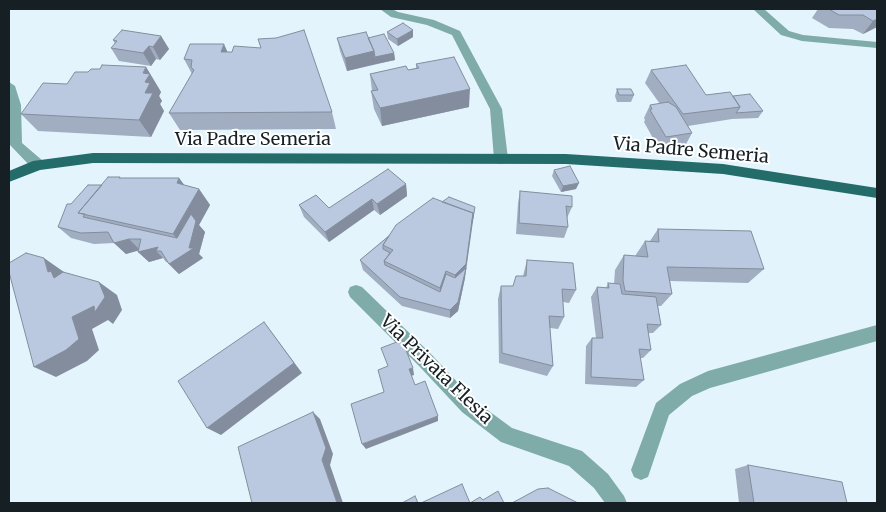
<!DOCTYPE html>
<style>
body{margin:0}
#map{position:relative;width:886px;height:512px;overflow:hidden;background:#e3f4fc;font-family:Merriweather,serif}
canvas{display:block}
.frame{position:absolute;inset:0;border:10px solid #151f24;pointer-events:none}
</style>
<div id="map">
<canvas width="886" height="512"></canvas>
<div class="frame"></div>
</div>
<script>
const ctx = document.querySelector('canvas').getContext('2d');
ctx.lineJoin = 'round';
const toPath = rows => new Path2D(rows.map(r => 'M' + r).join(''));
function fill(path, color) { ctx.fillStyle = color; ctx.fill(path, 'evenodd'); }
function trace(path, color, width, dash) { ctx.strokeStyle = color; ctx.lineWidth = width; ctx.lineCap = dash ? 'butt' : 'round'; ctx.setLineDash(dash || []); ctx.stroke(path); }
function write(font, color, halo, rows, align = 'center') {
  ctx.font = font + ' Merriweather,serif'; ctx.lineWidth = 4; ctx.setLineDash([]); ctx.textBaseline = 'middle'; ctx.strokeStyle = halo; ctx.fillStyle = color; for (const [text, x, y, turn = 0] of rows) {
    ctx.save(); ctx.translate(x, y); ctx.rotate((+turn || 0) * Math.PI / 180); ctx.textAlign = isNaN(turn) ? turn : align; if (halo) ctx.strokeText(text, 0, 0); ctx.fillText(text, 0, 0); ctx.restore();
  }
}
fill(toPath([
 [380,9,392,9,398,12,434,20,460,31,502,109,508,159,506,163,501,164,496,163,494,159,490,109,452,35,427,25,391,17,380,9],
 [753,9,764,9,789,31,803,35,877,42,877,48,802,41,781,35,753,9],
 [9,82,15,86,21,105,22,143,43,161,45,165,43,169,33,169,10,145,9,82],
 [356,285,362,287,432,355,474,400,512,428,582,451,608,474,624,496,627,503,605,503,594,488,569,466,501,442,462,412,420,367,350,297,348,292,350,287,356,285],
 [877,325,877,341,710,388,692,396,669,415,648,477,641,480,634,477,631,470,656,403,680,384,708,371,877,325]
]), '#7faba8');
fill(toPath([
 [93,153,566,154,723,164,877,188,877,198,723,174,566,164,93,163,40,170,9,182,9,171,33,161,93,153]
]), '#236c69');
fill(toPath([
 [818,9,877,9,877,27,863,34,853,29,829,28,812,18],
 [413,30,413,37,398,46,388,39,387,32],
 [161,36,169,49,160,60,156,59,151,66,119,61,111,48,115,44,113,40],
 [337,38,368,38,394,53,395,60,347,71,340,51],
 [227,52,332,112,336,129,180,130,169,113,192,74,184,59],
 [416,64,469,107,382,126,374,109,371,91,372,91,370,74,408,70,416,68],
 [146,67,161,92,159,96,162,101,160,104,164,111,151,137,38,131,21,114,67,84,100,69],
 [651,70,706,95,733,96,763,111,758,118,732,119,688,126,692,133,685,146,659,149,644,122,645,120,644,118,650,105,660,104,645,83],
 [617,89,634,95,631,102,617,102,615,96],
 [554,170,576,189,561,192,552,176],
 [120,177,121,178,179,178,184,185,199,189,210,205,199,225,205,232,199,254,203,258,179,274,167,262,166,262,163,258,149,262,138,252,139,250,126,254,114,243,94,244,71,238,58,227,71,204,102,185],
 [406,184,407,196,380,215,374,210,329,242,304,217,299,205,329,208],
 [520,191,572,207,567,218,568,227,564,238,516,234,518,203],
 [433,198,465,278,458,311,450,318,402,306,363,270,360,260],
 [658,229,764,269,748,283,670,281,672,294,661,306,658,306,661,325,653,333,648,333,651,350,643,358,640,358,644,380,636,387,585,384,586,346,592,338,596,338,591,297,597,287,606,288,608,283,614,284,615,270,624,255,635,256,645,241,650,241],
 [527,260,576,290,569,303,563,302,564,317,558,329,550,328,553,366,547,376,499,363,498,299,501,286,513,286,523,276],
 [748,465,847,503,739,503,735,469]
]), '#a1adc1');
fill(toPath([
 [877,19,877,27,863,34,873,21],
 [413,30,413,37,398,46,397,39],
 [161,36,169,49,160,60,153,47],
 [224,44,232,62,221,52],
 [149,46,156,59,151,66,143,53],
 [374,51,376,64,347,71,345,58],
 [394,53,395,60,376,64,375,57],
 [146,67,161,92,159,96,162,101,160,104,164,111,151,137,139,120,145,93,145,82,143,73],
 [470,89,469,107,382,126,380,108],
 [179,178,191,194,177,183],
 [579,183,576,189,561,192,563,186],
 [406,184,407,196,380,215,377,204],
 [199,189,210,205,199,225,205,232,199,254,203,258,179,274,169,264,186,249,173,234],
 [372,199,374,210,329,242,325,232],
 [475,207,465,278,458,311,450,318,450,310,454,288,455,275],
 [129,239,140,250,126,254,114,243],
 [158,247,156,251,163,258,149,262,138,252],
 [44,258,64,272,67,282,54,278,48,272],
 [446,271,445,284,440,301,440,288],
 [99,282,117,295,122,310,113,324,108,320,92,329,99,350,87,361,56,377,34,367],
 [264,322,302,373,221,435,207,428],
 [413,368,414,375,411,376,409,369],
 [313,412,320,419,333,454,330,465,343,503,337,503,322,460],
 [438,416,438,421,366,449,362,444]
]), '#838d9d');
const building = toPath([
 [829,9,877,9,877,19,873,21,863,15,839,15,829,9],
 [403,23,413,30,397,39,387,32,403,23],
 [122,30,161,36,153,47,149,46,143,53,111,48,117,41,113,40,122,30],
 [304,30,332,112,169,113,194,70,191,67,192,60,184,59,190,44,224,44,221,52,232,52,234,46,261,48,258,39,276,38,304,30],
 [366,32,374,51,345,58,337,38,366,32],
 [384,34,394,53,375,57,374,51,368,38,384,34],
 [454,57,470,89,380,108,371,91,378,90,370,74,406,66,408,70,419,68,416,64,454,57],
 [102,65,146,67,143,73,150,74,145,82,150,83,145,93,153,93,139,120,21,114,43,83,67,84,75,72,88,72,91,69,100,69,102,65],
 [686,65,706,95,730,92,740,107,683,114,651,70,686,65],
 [617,89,631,89,634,95,619,95,617,89],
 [750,94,763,111,736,113,740,107,733,96,750,94],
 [668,102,676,107,692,133,666,137,650,110,652,109,650,105,668,102],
 [570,166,579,183,563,186,554,170,570,166],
 [388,169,406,184,377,204,372,199,325,232,299,205,316,195,329,208,388,169],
 [108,177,120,177,119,178,179,178,177,183,199,189,173,234,78,213,108,177],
 [88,185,102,185,78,213,85,214,83,217,177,238,191,214,196,221,189,248,194,248,169,264,161,251,156,251,158,247,138,252,141,239,129,239,114,243,108,232,81,233,58,227,67,204,71,204,88,185],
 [520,191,572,196,572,207,566,206,568,227,519,223,520,191],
 [449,197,475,207,472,223,473,213,442,202,449,197],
 [433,198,473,213,466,264,455,275,446,271,440,288,384,261,393,250,383,245,396,225,433,198],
 [658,229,751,231,764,269,667,267,672,294,625,291,623,280,624,255,648,257,645,241,659,242,658,229],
 [389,236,383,245,383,249,390,253,384,261,385,265,440,292,446,274,455,278,466,268,458,302,450,310,400,297,360,260,389,236],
 [26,253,44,258,48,272,51,271,54,278,63,272,99,282,105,297,95,312,94,306,72,317,79,339,66,350,34,367,9,272,9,263,26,253],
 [527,260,573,263,576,290,562,289,564,317,549,316,553,366,502,353,501,286,513,286,516,276,526,276,527,260],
 [608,283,620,284,622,294,656,297,661,325,647,324,651,350,639,349,644,380,591,377,592,338,603,338,597,287,609,288,608,283],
 [264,322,294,363,207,428,178,381,264,322],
 [402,340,413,368,409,369,415,385,425,381,438,416,362,444,351,404,384,392,378,370,388,366,381,348,402,340],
 [313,412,326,448,322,460,337,503,252,503,238,447,313,412],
 [748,465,842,482,847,503,754,503,748,465],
 [462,484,470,503,480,497,483,500,498,491,504,503,421,503,462,484],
 [548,488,578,503,512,503,538,489,548,488],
 [415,496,418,503,402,503,415,496]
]);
fill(building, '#bbc9e0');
trace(building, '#838d9d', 1);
write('18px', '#151f24', '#fff', [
 ["Via Padre Semeria",253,140],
 ["Via Padre Semeria",691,151,5],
 ["Via Privata Flesia",436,370,44]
]);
</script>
